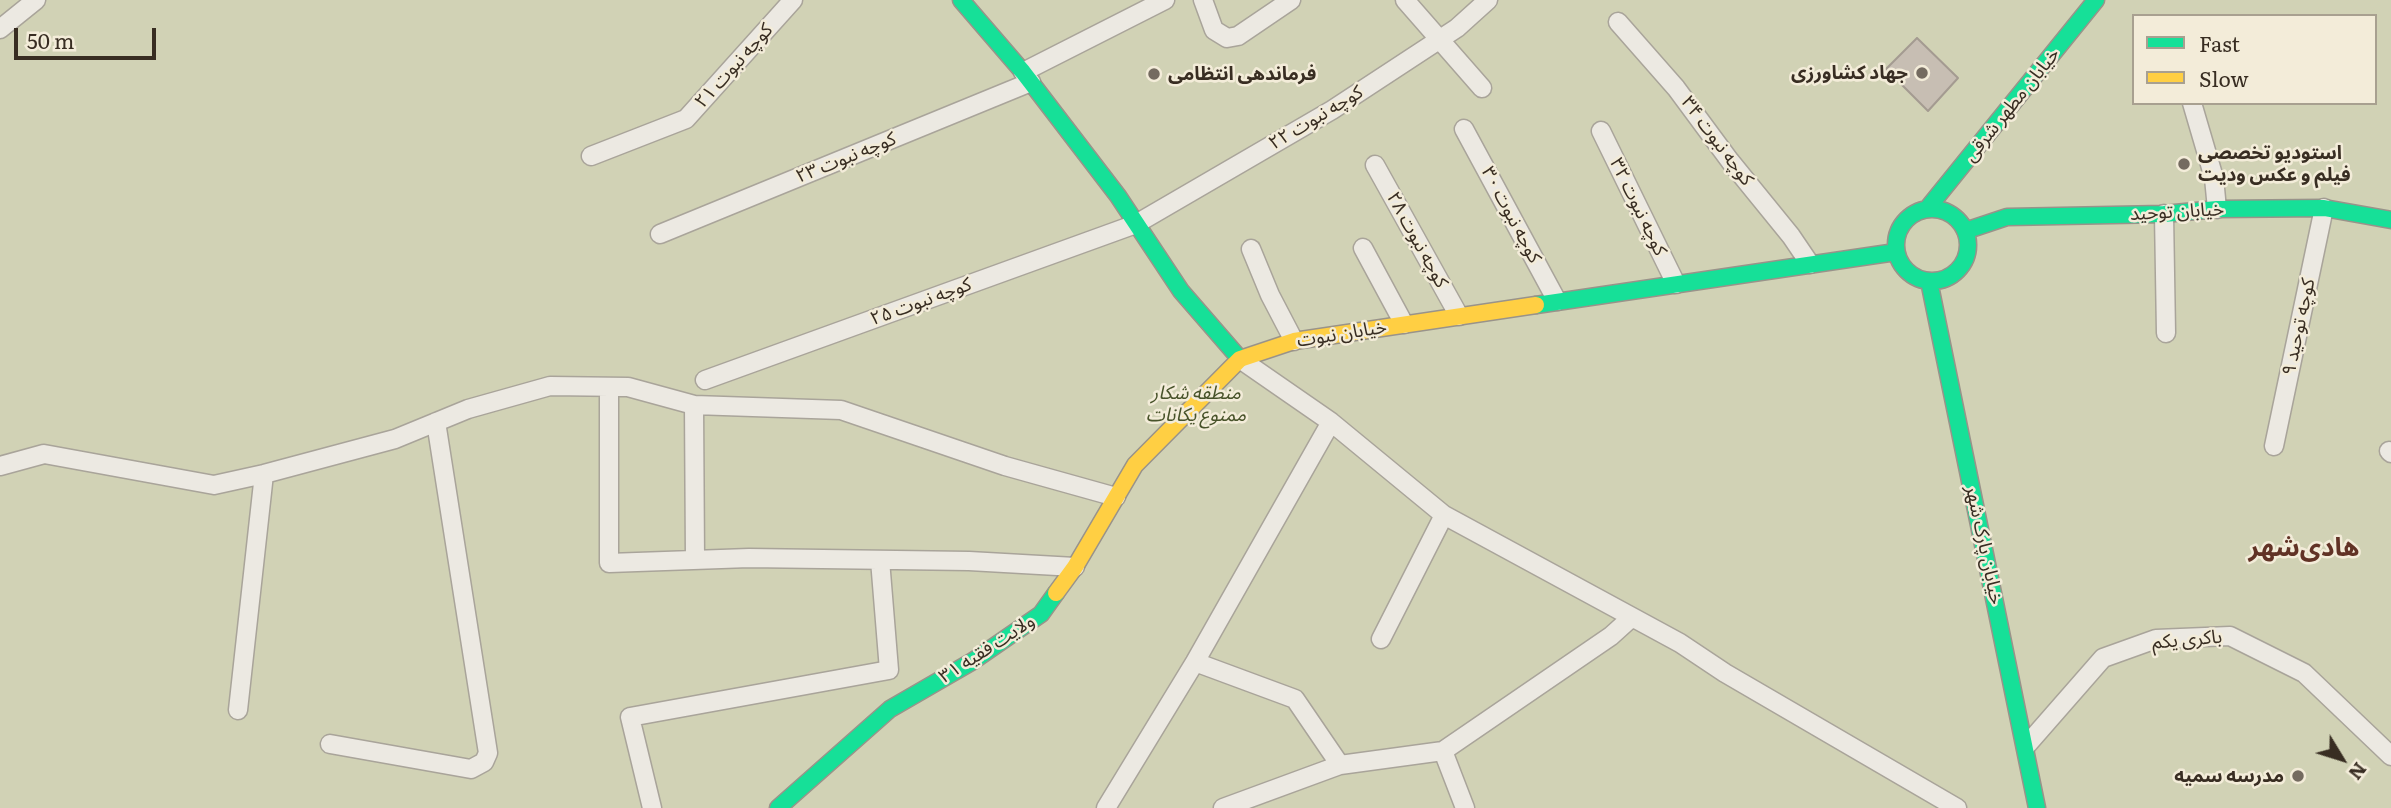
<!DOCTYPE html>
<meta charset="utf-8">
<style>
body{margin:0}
#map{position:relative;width:2391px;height:808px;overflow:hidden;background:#e3ded2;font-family:Literata,serif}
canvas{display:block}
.legend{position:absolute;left:2132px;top:14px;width:245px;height:91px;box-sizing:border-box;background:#f3ecd9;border:2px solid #a8a090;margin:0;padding:9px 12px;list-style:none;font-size:21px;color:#382d22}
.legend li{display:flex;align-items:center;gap:14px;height:35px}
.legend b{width:35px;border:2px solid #a8a090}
.north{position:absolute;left:2307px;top:724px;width:70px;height:70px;-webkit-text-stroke:5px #f3ecd9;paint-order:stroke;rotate:128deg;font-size:19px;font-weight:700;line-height:28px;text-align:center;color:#382d22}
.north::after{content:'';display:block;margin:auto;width:24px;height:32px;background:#382d22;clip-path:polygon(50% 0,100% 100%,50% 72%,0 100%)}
.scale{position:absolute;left:14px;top:28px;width:142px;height:32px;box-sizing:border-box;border:4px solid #382d22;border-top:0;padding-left:9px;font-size:21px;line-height:24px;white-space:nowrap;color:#382d22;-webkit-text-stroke:5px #f3ecd9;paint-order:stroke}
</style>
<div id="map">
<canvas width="2391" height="808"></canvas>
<ul class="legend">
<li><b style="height:9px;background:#16e098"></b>Fast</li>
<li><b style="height:9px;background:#ffcf43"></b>Slow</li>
</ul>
<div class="north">N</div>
<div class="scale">50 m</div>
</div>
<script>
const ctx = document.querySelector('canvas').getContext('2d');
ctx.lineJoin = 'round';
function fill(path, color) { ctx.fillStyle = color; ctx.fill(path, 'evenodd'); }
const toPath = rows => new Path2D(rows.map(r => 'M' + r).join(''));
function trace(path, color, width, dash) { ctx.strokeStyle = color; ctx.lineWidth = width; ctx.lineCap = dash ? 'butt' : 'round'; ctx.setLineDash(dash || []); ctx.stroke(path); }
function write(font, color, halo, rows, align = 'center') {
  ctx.font = font + ' Literata,"Noto Sans Arabic",serif'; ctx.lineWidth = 5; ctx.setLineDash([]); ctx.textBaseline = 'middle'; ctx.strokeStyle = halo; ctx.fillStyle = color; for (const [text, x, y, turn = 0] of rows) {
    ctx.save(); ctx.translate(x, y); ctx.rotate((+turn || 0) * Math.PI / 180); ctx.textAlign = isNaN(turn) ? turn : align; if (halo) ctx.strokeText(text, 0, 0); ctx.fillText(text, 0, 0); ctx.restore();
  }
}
fill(toPath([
 [0,0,2391,0,2391,808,0,808],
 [2134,16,2375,16,2375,103,2134,103]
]), '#d1d2b5');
const building = toPath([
 [1917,38,1958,78,1928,111,1886,69,1917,38]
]);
fill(building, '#c7beb3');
trace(building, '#a49b91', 2);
const street = toPath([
 [1203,0,1214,30,1227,38,1238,36,1291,0],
 [1405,0,1482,88],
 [1618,22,1676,88,1730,161,1791,236,1810,264],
 [0,29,36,0],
 [1023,72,1165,0],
 [2192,103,2214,178,2217,209],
 [1464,129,1557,301],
 [1601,131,1676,284],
 [591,156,686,119,793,0],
 [1375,165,1459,316],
 [2164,214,2166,333],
 [660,234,1031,82],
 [1363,248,1404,324],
 [1251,249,1270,295,1294,341],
 [1240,359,1331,422,1444,515,1680,643,1725,673,1957,808],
 [705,380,1136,224,1332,110,1457,28,1488,0],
 [609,387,609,563,749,558,969,561,1075,567],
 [694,405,695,560],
 [2274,446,2324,208],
 [2389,451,2391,453],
 [0,466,44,454,214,485,264,474,395,439,468,409,550,386,628,387,694,405,841,410,1005,466,1116,497],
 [1381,639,1444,515],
 [1195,662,1295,699,1340,765],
 [238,710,264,474],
 [330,744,471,769,484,762,488,753,436,422],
 [2026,746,2103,658,2156,639,2230,636,2304,673,2391,756],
 [1443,751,1465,808],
 [652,808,630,717,889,670,880,560],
 [1106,808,1195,662,1331,422],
 [1223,808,1340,765,1443,751,1611,636,1632,617]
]);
const fast = toPath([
 [961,0,1023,72,1118,196,1181,291,1240,359],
 [1927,209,2096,0],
 '1896 245a36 36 0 1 1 72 0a36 36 0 1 1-72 0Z',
 [1965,231,2007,217,2164,214,2217,209,2324,208,2391,220],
 [1929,281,2037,808],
 [1536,305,1896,252],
 [778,808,890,709,973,661,1041,614,1056,593]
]);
const slow = toPath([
 [1056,593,1075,567,1135,465,1240,359,1294,341,1536,305]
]);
trace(street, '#a9a49a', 21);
trace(fast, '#99938a', 19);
trace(slow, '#99938a', 19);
trace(street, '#ece9e2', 18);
trace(fast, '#16e098', 16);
trace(slow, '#ffcf43', 16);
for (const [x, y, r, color] of [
 [1922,73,7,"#746b60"],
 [1154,74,7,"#746b60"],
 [2184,164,7,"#746b60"],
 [2298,776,7,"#746b60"]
]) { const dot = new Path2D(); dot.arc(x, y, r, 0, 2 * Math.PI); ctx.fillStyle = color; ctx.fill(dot); trace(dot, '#f3ecd9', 2.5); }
write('19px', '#382d22', '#f3ecd9', [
 ["کوچه نبوت ۲۱",734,66,-48],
 ["خیابان مطهر شرقی",2012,105,-51],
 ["کوچه نبوت ۲۲",1316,118,-31],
 ["کوچه نبوت ۳۴",1717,141,53],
 ["کوچه نبوت ۲۳",846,158,-22],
 ["کوچه نبوت ۳۲",1638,207,64],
 ["خیابان توحید",2177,212,-3],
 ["کوچه نبوت ۳۰",1511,215,62],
 ["کوچه نبوت ۲۸",1417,240,61],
 ["کوچه نبوت ۲۵",921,302,-20],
 ["کوچه توحید ۹",2299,327,-78],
 ["خیابان نبوت",1342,334,-9],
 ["خیابان پارک شهر",1984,545,78],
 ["باکری یکم",2187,640,-5],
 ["ولایت فقیه ۳۱",987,649,-33]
]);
write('bold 19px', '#382d22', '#f3ecd9', [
 ["جهاد کشاورزی",1908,73],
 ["فرماندهی انتظامی",1168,74,"left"],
 ["استودیو تخصصی",2198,153,"left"],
 ["فیلم و عکس ودیت",2198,175,"left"],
 ["مدرسه سمیه",2284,776]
], 'right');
write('italic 19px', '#48532a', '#f3ecd9', [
 ["منطقه شکار",1196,393],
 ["ممنوع یکانات",1196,415]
]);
write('bold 26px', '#613225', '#f3ecd9', [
 ["هادی‌شهر",2304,548]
]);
</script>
